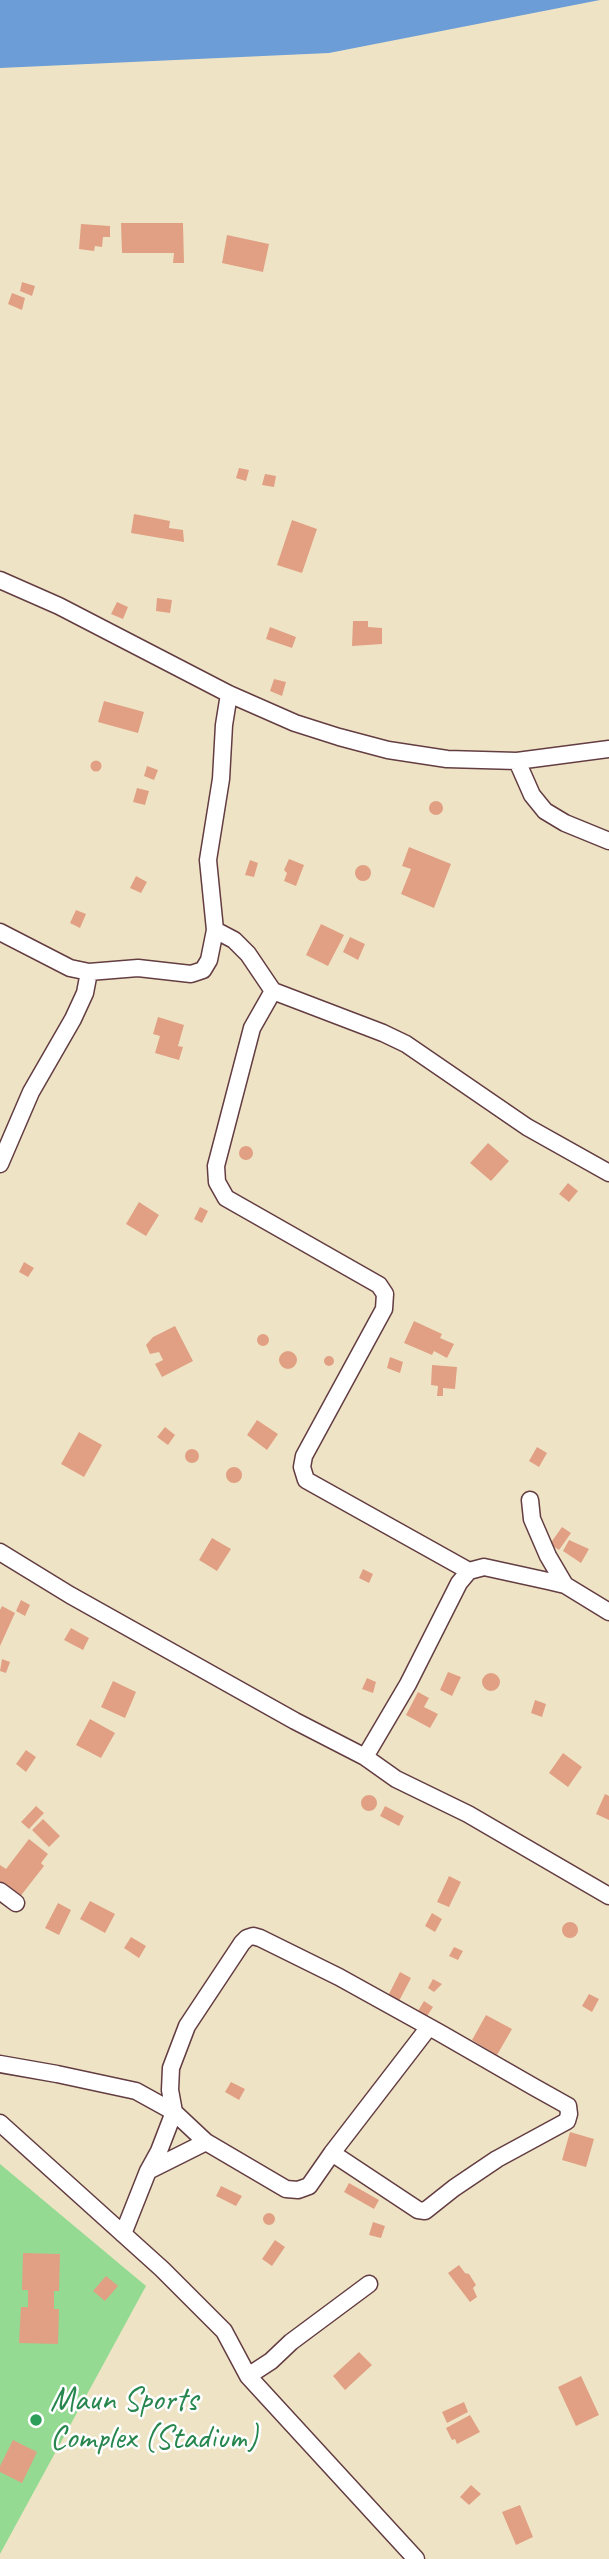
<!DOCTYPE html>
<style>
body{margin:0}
canvas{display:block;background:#eee4c5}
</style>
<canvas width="609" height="2559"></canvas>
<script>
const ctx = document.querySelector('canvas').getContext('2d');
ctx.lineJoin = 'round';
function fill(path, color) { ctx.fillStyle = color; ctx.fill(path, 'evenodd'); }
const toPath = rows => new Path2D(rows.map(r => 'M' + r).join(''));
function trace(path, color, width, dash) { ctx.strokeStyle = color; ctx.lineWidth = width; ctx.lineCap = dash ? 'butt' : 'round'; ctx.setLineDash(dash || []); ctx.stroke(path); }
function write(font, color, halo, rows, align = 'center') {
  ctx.font = font + ' Caveat,sans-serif'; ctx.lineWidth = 5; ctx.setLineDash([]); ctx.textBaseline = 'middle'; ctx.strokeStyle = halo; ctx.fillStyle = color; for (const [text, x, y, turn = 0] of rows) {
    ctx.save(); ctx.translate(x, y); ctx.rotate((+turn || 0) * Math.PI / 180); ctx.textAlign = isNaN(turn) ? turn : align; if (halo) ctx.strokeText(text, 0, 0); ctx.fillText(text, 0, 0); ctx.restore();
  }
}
fill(toPath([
 [0,2164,146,2286,0,2554]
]), '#94da93');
fill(toPath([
 [0,0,600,0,329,53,0,68]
]), '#6c9dd6');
fill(toPath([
 [121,223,183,223,184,263,173,263,174,253,122,253],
 [81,224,110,226,110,237,103,237,102,247,95,246,94,251,79,249],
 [227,235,269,244,263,272,222,263],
 [22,282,35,286,32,296,20,291],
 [12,293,25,298,22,310,8,304],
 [239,468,249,470,246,481,236,478],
 [265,474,276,476,274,487,262,485],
 [134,514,170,521,169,528,183,530,184,542,131,533],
 [292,520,317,529,302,573,277,565],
 [157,598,172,600,170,613,156,611],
 [117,602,128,607,123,619,111,614],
 [353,621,368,621,368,627,382,628,382,644,352,646],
 [270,627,296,637,292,648,266,639],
 [274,679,286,682,282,696,270,691],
 [104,701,144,712,138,733,98,722],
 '90.5 766a5.5 5.5 0 1 1 11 0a5.5 5.5 0 1 1-11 0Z',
 [147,766,158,770,154,780,144,776],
 [137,788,149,791,145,805,133,802],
 '429 808a7 7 0 1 1 14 0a7 7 0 1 1-14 0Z',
 [409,847,451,864,434,908,401,894,411,869,402,866],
 [289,859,304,865,296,886,284,881,287,873,284,870],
 [250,860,258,863,254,877,245,875],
 '355 873a8 8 0 1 1 16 0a8 8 0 1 1-16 0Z',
 [136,876,147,882,141,893,130,888],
 [76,910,86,914,80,928,70,923],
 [321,924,344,935,328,966,306,955],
 [350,937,365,944,358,960,343,952],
 [158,1017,184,1025,178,1046,183,1047,179,1060,155,1053,160,1036,153,1034],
 [488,1143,509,1161,491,1181,470,1163],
 '239 1153a7 7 0 1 1 14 0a7 7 0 1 1-14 0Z',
 [568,1183,578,1191,569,1202,559,1194],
 [139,1202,159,1215,146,1236,126,1224],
 [200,1207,208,1211,202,1223,194,1219],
 [24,1262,34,1268,28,1277,19,1272],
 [414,1321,442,1334,440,1338,454,1344,447,1358,434,1351,432,1355,404,1343],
 [175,1326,193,1361,162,1377,155,1364,163,1360,159,1352,150,1354,146,1345,153,1337],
 '257 1340a6 6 0 1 1 12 0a6 6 0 1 1-12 0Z',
 '279 1360a9 9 0 1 1 18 0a9 9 0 1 1-18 0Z',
 '324 1361a5 5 0 1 1 10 0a5 5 0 1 1-10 0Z',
 [390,1357,403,1362,400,1373,387,1368],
 [432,1365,457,1367,455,1389,443,1388,443,1396,437,1396,438,1386,431,1385],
 [257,1420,278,1434,267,1450,247,1435],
 [165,1427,175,1435,168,1445,157,1437],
 [79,1432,102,1445,84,1477,61,1464],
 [537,1447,547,1453,539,1467,529,1461],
 '185 1456a7 7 0 1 1 14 0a7 7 0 1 1-14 0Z',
 '226 1475a8 8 0 1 1 16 0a8 8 0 1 1-16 0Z',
 [562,1527,571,1533,559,1550,550,1544],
 [212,1538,231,1549,217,1571,199,1560],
 [569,1540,589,1549,581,1563,563,1551],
 [363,1569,373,1574,369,1583,359,1578],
 [21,1600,30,1605,25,1616,16,1611],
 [2,1606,15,1613,0,1646,0,1610],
 [71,1628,89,1638,83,1650,64,1640],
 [2,1659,10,1662,6,1673,0,1671],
 [448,1672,461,1677,452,1696,440,1690],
 '482 1682a9 9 0 1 1 18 0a9 9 0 1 1-18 0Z',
 [367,1678,376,1682,373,1693,362,1689],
 [113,1681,136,1692,125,1718,101,1707],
 [418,1692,429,1698,424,1707,438,1714,430,1728,406,1715],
 [535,1700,546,1704,542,1717,531,1713],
 [90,1719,115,1733,101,1758,76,1745],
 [26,1750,36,1757,26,1772,16,1764],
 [563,1753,582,1767,568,1787,549,1773],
 [605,1794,609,1796,609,1820,596,1814],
 '361 1803a8 8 0 1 1 16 0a8 8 0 1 1-16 0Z',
 [36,1806,44,1813,29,1829,21,1822],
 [385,1806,404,1816,399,1826,380,1816],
 [43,1819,60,1836,49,1847,32,1830],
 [29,1839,48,1854,41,1863,44,1866,19,1898,0,1883,0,1865,6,1869],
 [449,1876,461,1882,449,1907,437,1902],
 [90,1901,115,1914,105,1933,80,1919],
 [58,1903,71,1910,59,1935,45,1928],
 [432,1913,442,1919,435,1932,425,1926],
 '562 1930a8 8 0 1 1 16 0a8 8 0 1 1-16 0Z',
 [131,1937,146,1946,139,1958,124,1948],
 [454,1947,463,1951,458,1960,449,1956],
 [400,1972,411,1978,399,2001,388,1996],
 [433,1979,442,1984,434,1992,428,1988],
 [589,1994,599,1999,592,2012,582,2006],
 [424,2001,433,2007,427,2016,418,2011],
 [486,2015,512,2029,497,2055,472,2040],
 [231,2082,245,2089,239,2100,225,2092],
 [570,2132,594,2139,586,2167,562,2160],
 [349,2183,379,2200,374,2209,344,2192],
 [221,2186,242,2196,236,2206,216,2196],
 '263 2219a6 6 0 1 1 12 0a6 6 0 1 1-12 0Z',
 [373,2222,385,2226,381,2238,369,2235],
 [275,2240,285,2247,272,2266,262,2259],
 [23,2253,60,2254,59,2291,54,2291,54,2309,59,2309,58,2344,19,2343,21,2307,28,2307,28,2290,22,2290],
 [459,2265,465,2273,469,2274,476,2285,473,2288,477,2297,470,2302,448,2273],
 [106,2276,118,2286,105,2301,93,2291],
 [359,2352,372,2365,345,2390,333,2376],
 [581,2376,599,2415,576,2426,558,2387],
 [464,2402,468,2412,447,2423,442,2412],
 [470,2415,480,2432,457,2444,455,2439,452,2440,446,2428],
 [13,2440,37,2452,22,2483,0,2472,0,2466],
 [471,2485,481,2494,469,2505,460,2497],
 [520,2505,533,2537,516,2545,502,2512]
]), '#e1a084');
const street = toPath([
 [0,580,59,606,229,694,295,723,339,737,388,750,447,759,517,761,609,749],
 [517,761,532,795,545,811,565,823,609,841],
 [215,930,234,940,248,954,273,991,383,1033,406,1044,527,1127,609,1173],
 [0,932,70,968,89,972,138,968,191,974,203,970,209,960,215,930,208,860,221,779,224,725,229,694],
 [273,991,252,1028,216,1166,217,1182,226,1198,379,1285,385,1294,384,1309,304,1456,302,1467,306,1480,469,1571],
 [0,1164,31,1092,73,1019,85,993,89,972],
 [530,1500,532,1519,548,1556,565,1585],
 [0,1552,70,1595,295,1721,365,1757,396,1779,468,1814,609,1896],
 [365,1757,408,1684,459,1583,469,1571,484,1567,548,1581,565,1585,609,1612],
 [0,1891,16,1903],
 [0,2064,57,2074,136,2091,174,2112,206,2142,286,2189,298,2190,309,2186,332,2153],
 [0,2123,162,2269,224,2331,248,2376,416,2559],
 [148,2171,159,2151,174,2112,170,2090,171,2068,187,2026,242,1943,247,1938,253,1936,260,1938,339,1977,440,2033,534,2087,568,2106,569,2114,567,2121,497,2159,454,2188,425,2211,418,2210,332,2153,429,2027],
 [123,2234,148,2171,206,2142],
 [248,2376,271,2361,291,2342,369,2284]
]);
trace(street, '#633d42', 19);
trace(street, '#fff', 16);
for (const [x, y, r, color] of [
 [36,2420,7,"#2e9e5b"]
]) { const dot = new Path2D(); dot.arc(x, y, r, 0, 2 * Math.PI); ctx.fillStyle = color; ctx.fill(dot); trace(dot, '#fff', 2.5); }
write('33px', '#27864d', '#fff', [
 ["Maun Sports",50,2401],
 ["Complex (Stadium)",50,2439]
], 'left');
</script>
